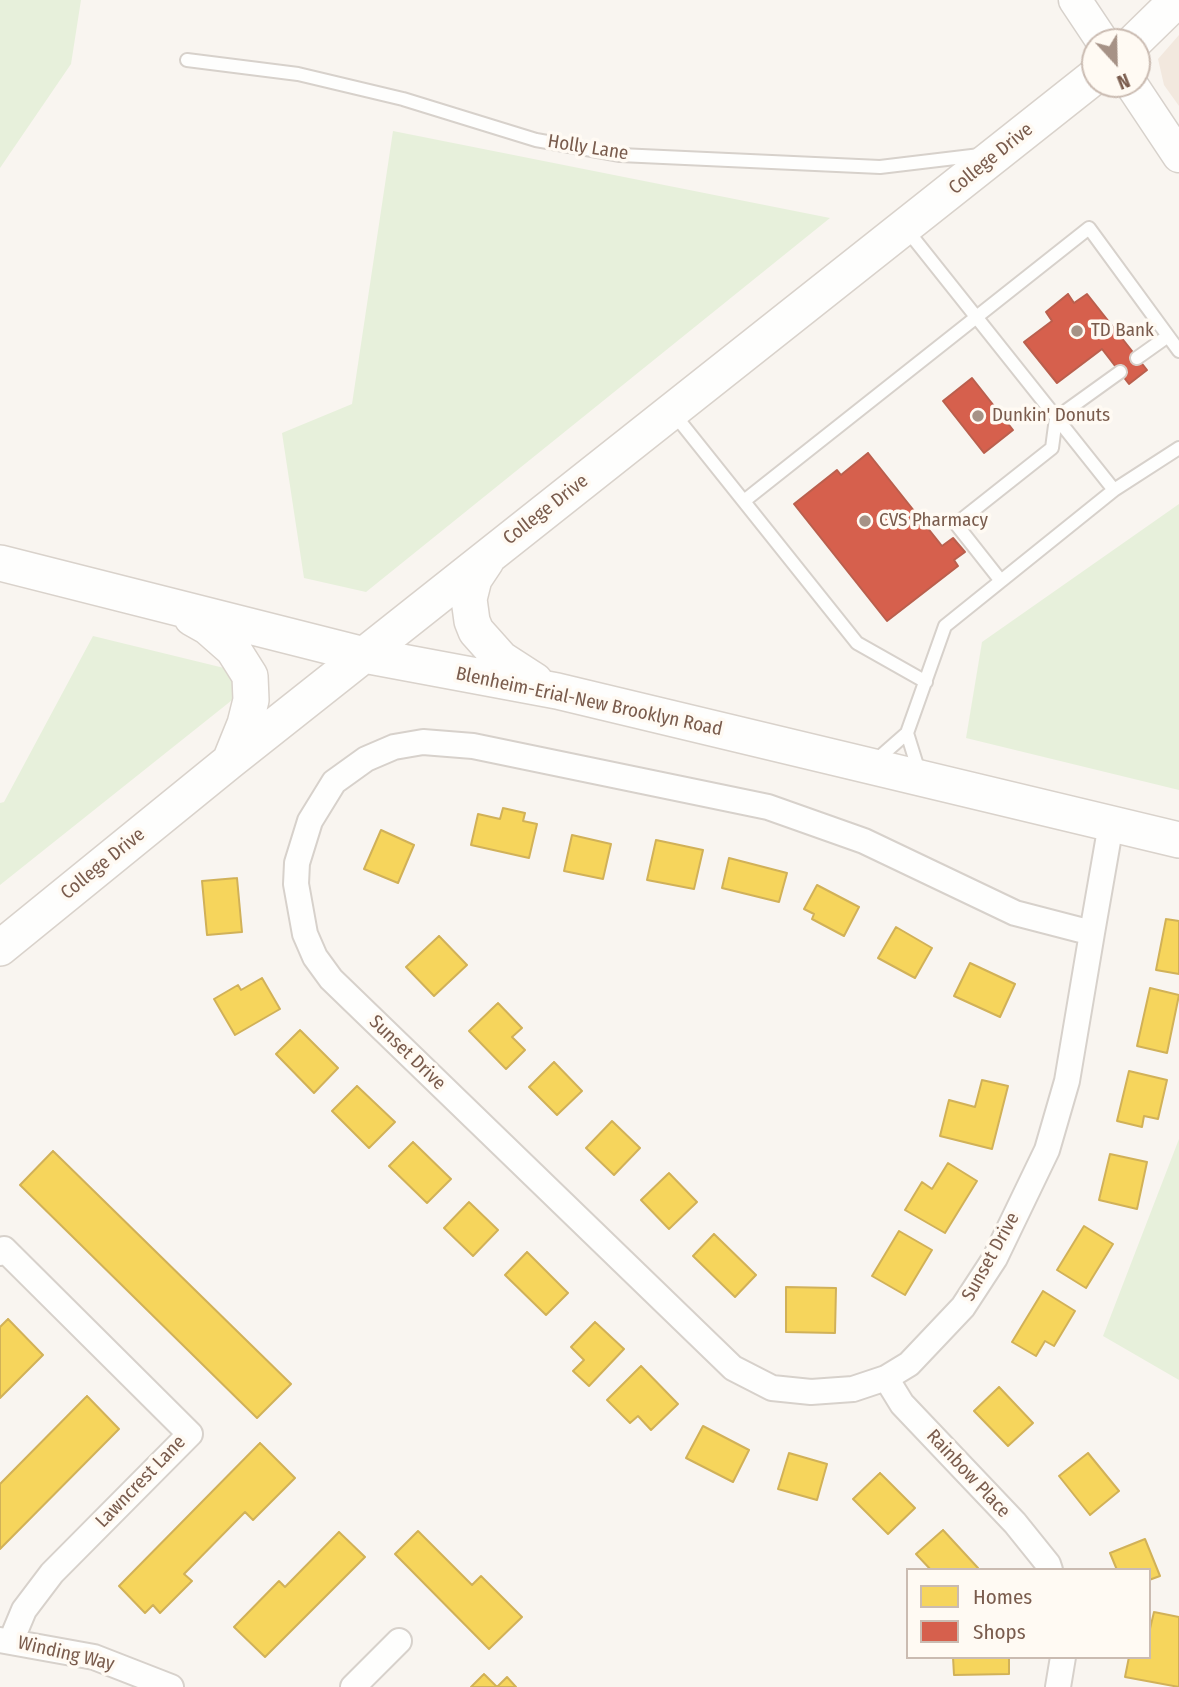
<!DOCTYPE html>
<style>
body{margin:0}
#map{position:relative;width:1179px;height:1687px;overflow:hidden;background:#f9f5f0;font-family:"Fira Sans Condensed",sans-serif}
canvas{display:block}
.legend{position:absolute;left:906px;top:1568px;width:245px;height:91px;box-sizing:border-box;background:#fffaf3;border:2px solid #cabbb1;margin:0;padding:9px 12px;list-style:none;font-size:21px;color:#7a5c4d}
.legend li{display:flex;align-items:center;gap:14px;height:35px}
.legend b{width:35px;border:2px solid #cabbb1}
.north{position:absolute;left:1081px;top:28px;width:70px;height:70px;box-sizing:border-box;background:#fffaf3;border:2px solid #cabbb1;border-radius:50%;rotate:158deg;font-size:19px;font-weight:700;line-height:28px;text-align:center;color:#7a5c4d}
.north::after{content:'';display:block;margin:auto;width:24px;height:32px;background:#a69286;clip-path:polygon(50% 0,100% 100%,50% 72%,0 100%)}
</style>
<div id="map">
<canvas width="1179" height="1687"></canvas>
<ul class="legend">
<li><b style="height:19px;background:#f6d55c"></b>Homes</li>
<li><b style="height:19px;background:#d6604d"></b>Shops</li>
</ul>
<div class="north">N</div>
</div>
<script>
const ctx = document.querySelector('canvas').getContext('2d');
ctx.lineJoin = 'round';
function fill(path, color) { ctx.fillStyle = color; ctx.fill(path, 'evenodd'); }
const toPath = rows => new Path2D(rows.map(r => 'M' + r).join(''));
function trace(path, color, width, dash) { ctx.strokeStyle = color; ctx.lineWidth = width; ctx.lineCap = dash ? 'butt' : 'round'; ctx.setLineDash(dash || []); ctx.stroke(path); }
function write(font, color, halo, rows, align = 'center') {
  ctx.font = font + ' "Fira Sans Condensed",sans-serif'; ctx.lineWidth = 7; ctx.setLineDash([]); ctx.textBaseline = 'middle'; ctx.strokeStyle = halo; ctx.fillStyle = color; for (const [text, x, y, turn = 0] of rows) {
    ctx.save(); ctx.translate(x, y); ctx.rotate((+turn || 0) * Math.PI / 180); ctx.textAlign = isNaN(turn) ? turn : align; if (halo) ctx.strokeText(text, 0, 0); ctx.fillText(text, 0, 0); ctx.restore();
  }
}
fill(toPath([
 [1179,35,1179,106,1164,85,1158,59]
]), '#f2e8de');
fill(toPath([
 [0,0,81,0,71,64,0,168],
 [393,131,830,218,366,592,304,578,282,433,352,404],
 [1179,504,1179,790,966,738,982,642],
 [93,636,261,677,0,885,0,803,4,802],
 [1179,1139,1179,1380,1103,1336]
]), '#e7f0db');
const homes = toPath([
 [503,808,525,813,523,821,537,824,529,858,471,845,478,814,500,819,503,808],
 [381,830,414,845,398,883,364,869,381,830],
 [572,835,611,844,603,879,564,871,572,835],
 [656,840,703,850,694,889,647,880,656,840],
 [729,858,787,873,779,902,722,888,729,858],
 [237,878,242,932,207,935,202,881,237,878],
 [817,885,859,907,844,936,812,919,814,914,804,909,817,885],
 [1166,919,1179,921,1179,974,1156,970,1166,919],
 [896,927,932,948,915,978,878,958,896,927],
 [439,936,467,965,434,996,406,967,439,936],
 [970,963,1015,984,1000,1017,954,996,970,963],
 [262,978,280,1009,235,1035,214,999,238,985,241,990,262,978],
 [1150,988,1179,995,1167,1053,1137,1046,1150,988],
 [498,1003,522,1028,512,1037,525,1050,506,1069,469,1031,498,1003],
 [300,1030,338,1068,314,1093,276,1054,300,1030],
 [554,1062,582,1091,557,1115,529,1087,554,1062],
 [1129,1071,1167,1080,1158,1119,1144,1116,1142,1127,1117,1121,1129,1071],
 [982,1080,1008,1086,992,1149,940,1136,949,1100,975,1107,982,1080],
 [357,1086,395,1122,369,1148,332,1111,357,1086],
 [612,1121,640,1148,614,1175,586,1148,612,1121],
 [413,1142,451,1179,427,1203,389,1166,413,1142],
 [53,1151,291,1384,257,1418,20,1185,53,1151],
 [1110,1154,1147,1162,1137,1209,1099,1200,1110,1154],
 [948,1163,977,1181,945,1233,905,1210,922,1182,932,1189,948,1163],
 [669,1173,697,1202,669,1229,641,1200,669,1173],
 [469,1202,498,1230,473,1256,444,1228,469,1202],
 [1084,1226,1113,1244,1086,1288,1057,1270,1084,1226],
 [899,1231,932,1250,905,1295,872,1276,899,1231],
 [714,1234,756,1275,735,1297,693,1256,714,1234],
 [527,1252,568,1293,546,1315,505,1275,527,1252],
 [786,1287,836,1288,835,1333,786,1332,786,1287],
 [1043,1291,1075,1311,1054,1346,1045,1341,1036,1356,1012,1342,1043,1291],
 [8,1319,43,1355,0,1398,0,1327,8,1319],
 [595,1322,624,1349,589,1386,573,1371,584,1360,571,1347,595,1322],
 [641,1366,678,1404,651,1430,638,1416,630,1423,607,1400,641,1366],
 [999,1387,1033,1423,1008,1446,974,1411,999,1387],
 [87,1396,119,1429,0,1549,0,1484,87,1396],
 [703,1426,749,1450,733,1482,686,1458,703,1426],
 [260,1443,295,1478,253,1520,245,1512,184,1574,192,1581,160,1613,153,1605,145,1613,119,1586,260,1443],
 [789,1453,827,1464,817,1500,778,1489,789,1453],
 [1088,1453,1119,1491,1090,1515,1059,1476,1088,1453],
 [880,1473,915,1508,888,1534,853,1499,880,1473],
 [943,1530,978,1568,975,1570,931,1570,916,1554,943,1530],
 [418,1531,472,1585,481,1576,522,1617,489,1649,395,1554,418,1531],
 [339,1532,365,1557,265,1657,234,1627,279,1581,285,1587,339,1532],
 [1145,1539,1160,1576,1149,1580,1149,1570,1117,1570,1110,1553,1145,1539],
 [1154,1612,1179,1617,1179,1687,1125,1677,1129,1657,1149,1657,1149,1633,1154,1612],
 [953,1657,1009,1657,1009,1674,954,1675,953,1657],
 [484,1674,497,1687,507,1677,516,1687,471,1687,484,1674]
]);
fill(homes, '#f6d55c');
trace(homes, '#d1b158', 2);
const shops = toPath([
 [1068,294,1074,303,1087,294,1147,370,1129,384,1102,349,1057,383,1024,342,1052,321,1046,312,1068,294],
 [972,378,1013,430,984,453,943,401,972,378],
 [868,453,942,546,953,538,965,552,954,560,958,566,887,621,794,504,837,470,841,475,868,453]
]);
fill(shops, '#d6604d');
trace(shops, '#ba5f4d', 2);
const service = toPath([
 [187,60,298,74,403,99,536,140,620,155,880,167,980,155],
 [907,230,1114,490],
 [1137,358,1168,336],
 [674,414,857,643,926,682],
 [744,501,1089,228,1179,351],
 [1001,581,956,524,1052,448,1056,418,1120,372],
 [907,733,945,626,1114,490,1179,448],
 [874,762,907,733,920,775]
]);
const minor = toPath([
 [1092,933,1015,913,864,841,768,807,473,746,423,742,394,747,366,759,334,782,310,821,297,863,296,884,305,934,315,957,331,979,733,1368,772,1388,811,1392,853,1389,886,1378,909,1364,963,1307,995,1258,1047,1150,1067,1081,1092,933,1111,824],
 [0,1253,4,1249,190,1434,52,1573,24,1610,11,1641],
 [886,1378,902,1404,1015,1523,1048,1564,1050,1570],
 [0,1640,94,1657,171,1687],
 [353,1687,399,1641],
 [1058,1687,1063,1657]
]);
const tertiary = toPath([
 [1075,0,1103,42],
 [1131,84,1179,156]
]);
const secondary = toPath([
 [1134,42,1177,0],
 [486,561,474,579,469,599,472,621,476,631,501,659,535,681],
 [0,563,364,655,557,691,1179,840],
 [192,618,208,627,233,649,250,676,251,700,245,724,230,761],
 [0,948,230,761,1095,76]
]);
trace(service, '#d7d1cb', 16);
trace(minor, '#d7d1cb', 28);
trace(tertiary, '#d7d1cb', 35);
trace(secondary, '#d9d2cb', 38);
trace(service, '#fefefd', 12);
trace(minor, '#fefefd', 24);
trace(tertiary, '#fefefd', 32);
trace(secondary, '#fefefd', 35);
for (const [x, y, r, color] of [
 [1077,331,7,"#a69286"],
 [978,416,7,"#a69286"],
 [865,521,7,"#a69286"]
]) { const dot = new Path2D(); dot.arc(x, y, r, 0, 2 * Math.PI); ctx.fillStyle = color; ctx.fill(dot); trace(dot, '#fffaf3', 2.5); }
write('19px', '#7a5c4d', '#fffaf3', [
 ["Holly Lane",588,148,9],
 ["College Drive",991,159,-39],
 ["College Drive",546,510,-38],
 ["Blenheim-Erial-New Brooklyn Road",589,702,12],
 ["College Drive",103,864,-39],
 ["Sunset Drive",407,1053,44],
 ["Sunset Drive",991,1257,-61],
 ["Rainbow Place",968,1474,47],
 ["Lawncrest Lane",141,1482,-46],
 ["Winding Way",66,1654,13]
]);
write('19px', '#7a5c4d', '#fffaf3', [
 ["TD Bank",1091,331],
 ["Dunkin' Donuts",992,416],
 ["CVS Pharmacy",879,521]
], 'left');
</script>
